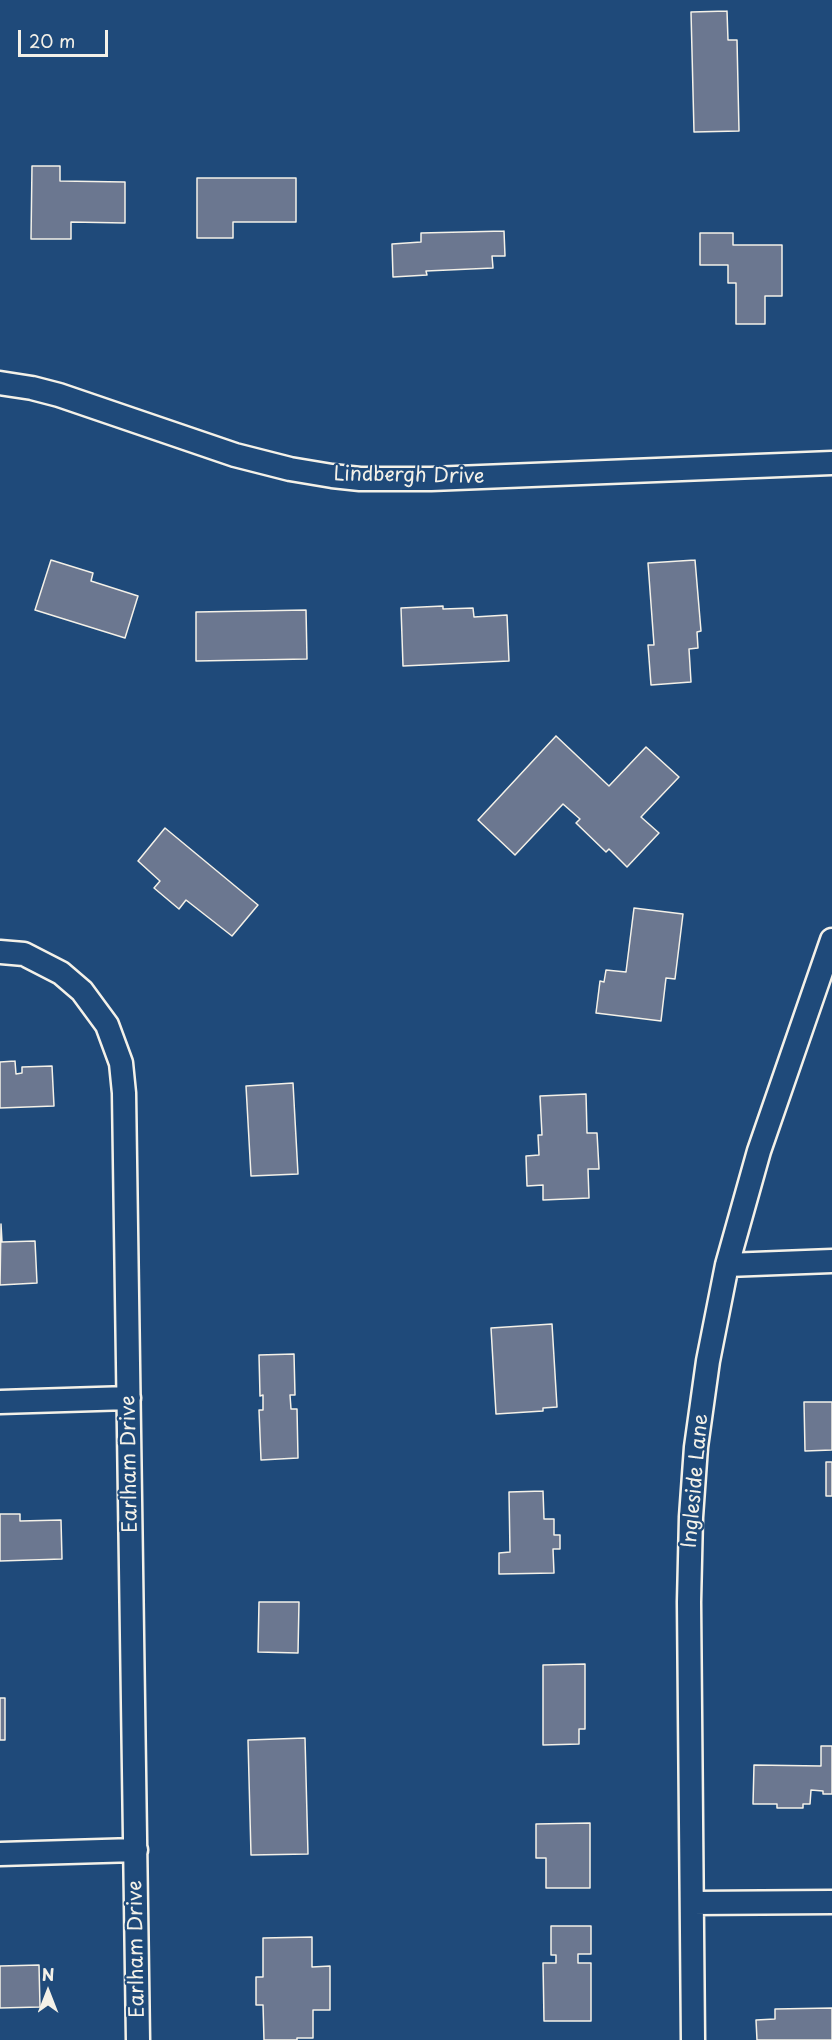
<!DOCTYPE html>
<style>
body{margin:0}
#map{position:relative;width:832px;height:2040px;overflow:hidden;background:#1f4a7a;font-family:"Playpen Sans",sans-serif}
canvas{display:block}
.north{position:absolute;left:18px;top:1962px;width:60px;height:60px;-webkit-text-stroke:4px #1f4a7a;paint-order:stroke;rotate:0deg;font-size:16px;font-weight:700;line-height:24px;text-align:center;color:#f4f1e8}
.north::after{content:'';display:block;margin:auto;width:21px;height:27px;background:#f4f1e8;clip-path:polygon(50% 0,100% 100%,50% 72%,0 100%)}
.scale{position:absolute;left:18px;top:30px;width:90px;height:27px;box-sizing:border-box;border:3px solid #f4f1e8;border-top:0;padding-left:8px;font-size:18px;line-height:21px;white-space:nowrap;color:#f4f1e8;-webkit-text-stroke:4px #1f4a7a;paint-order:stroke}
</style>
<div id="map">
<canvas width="832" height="2040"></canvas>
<div class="north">N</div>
<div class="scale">20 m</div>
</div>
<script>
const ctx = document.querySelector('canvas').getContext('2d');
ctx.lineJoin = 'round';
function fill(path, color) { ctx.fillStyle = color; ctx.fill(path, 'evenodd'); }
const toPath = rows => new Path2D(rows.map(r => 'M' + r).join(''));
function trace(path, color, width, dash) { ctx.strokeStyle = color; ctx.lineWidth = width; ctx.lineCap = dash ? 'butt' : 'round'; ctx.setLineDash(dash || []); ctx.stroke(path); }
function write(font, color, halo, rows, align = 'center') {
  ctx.font = font + ' "Playpen Sans",sans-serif'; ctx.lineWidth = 4.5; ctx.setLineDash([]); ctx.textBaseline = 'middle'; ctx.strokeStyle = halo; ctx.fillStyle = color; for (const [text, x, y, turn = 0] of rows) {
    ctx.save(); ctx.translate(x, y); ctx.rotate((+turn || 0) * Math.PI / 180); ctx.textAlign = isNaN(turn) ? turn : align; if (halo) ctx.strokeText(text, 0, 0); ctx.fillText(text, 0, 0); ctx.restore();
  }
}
const building = toPath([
 [727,11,728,40,737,40,739,131,694,132,691,12,727,11],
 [32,166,60,166,60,181,125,182,125,223,71,222,71,239,31,239,32,166],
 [197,178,296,178,296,222,233,222,233,238,197,238,197,178],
 [504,231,505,256,492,256,493,268,426,271,427,275,393,277,392,244,421,242,421,233,504,231],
 [700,233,733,233,733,245,782,245,782,296,765,296,765,324,736,324,736,283,728,283,728,265,700,265,700,233],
 [51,560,93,573,91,581,138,596,125,638,35,610,51,560],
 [695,560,701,631,697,632,698,648,689,649,691,682,651,685,648,645,654,645,648,563,695,560],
 [443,606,443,609,473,608,474,617,507,615,509,661,403,666,401,608,443,606],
 [306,610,307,659,196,661,196,612,306,610],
 [556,736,609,786,646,747,679,777,641,817,659,833,627,867,609,849,606,852,576,823,580,819,563,804,515,855,478,820,556,736],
 [165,828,258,905,232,936,186,900,179,909,154,888,160,881,138,861,165,828],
 [634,908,683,914,675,979,666,978,661,1021,596,1013,600,981,604,982,606,970,626,972,634,908],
 [15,1061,16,1074,22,1073,22,1067,52,1066,54,1106,0,1108,0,1062,15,1061],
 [293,1083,298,1174,251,1176,246,1086,293,1083],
 [586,1094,587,1133,597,1133,599,1169,588,1169,589,1198,543,1200,543,1185,527,1186,526,1156,539,1155,538,1135,542,1135,540,1096,586,1094],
 [1,1224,2,1242,35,1241,37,1283,0,1285,1,1224],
 [552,1324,557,1407,543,1408,543,1411,496,1414,491,1328,552,1324],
 [294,1354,295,1395,290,1395,291,1409,297,1409,298,1458,261,1460,259,1410,263,1410,263,1395,260,1396,259,1355,294,1354],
 [804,1402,832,1402,832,1450,805,1451,804,1402],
 [826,1462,832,1462,832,1496,826,1496,826,1462],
 [543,1491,544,1519,554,1519,554,1535,560,1535,560,1549,553,1549,554,1573,499,1574,499,1553,510,1552,509,1492,543,1491],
 [0,1514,20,1514,20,1521,61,1520,62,1559,0,1561,0,1514],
 [259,1602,299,1602,298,1653,258,1652,259,1602],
 [585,1664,585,1729,579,1729,579,1744,543,1745,543,1665,585,1664],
 [0,1698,5,1698,5,1740,0,1740,0,1698],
 [305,1738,308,1854,251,1855,248,1740,305,1738],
 [821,1746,832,1746,832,1794,823,1794,823,1791,811,1790,810,1804,803,1804,803,1808,777,1808,777,1804,753,1804,754,1765,821,1766,821,1746],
 [590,1823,590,1888,546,1888,546,1858,536,1858,536,1824,590,1823],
 [551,1926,591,1926,591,1954,578,1954,578,1963,591,1963,591,2021,544,2021,543,1963,556,1963,556,1955,551,1955,551,1926],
 [312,1937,312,1967,330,1966,330,2010,313,2010,313,2038,297,2038,297,2040,264,2040,263,2005,256,2005,256,1977,263,1977,263,1938,312,1937],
 [39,1965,40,2007,0,2008,0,1966,39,1965],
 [832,2008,832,2040,757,2040,756,2020,775,2019,775,2009,832,2008]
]);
fill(building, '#6b7790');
trace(building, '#f4f1e8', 1.5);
const street = toPath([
 [0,383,32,388,59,395,235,455,290,469,332,476,360,479,431,479,832,463],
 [0,952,24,954,61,973,82,991,107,1025,121,1063,124,1093,138,2040],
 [727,1265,832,1261],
 [0,1402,129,1398],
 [0,1854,136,1850],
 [692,1903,832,1902],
 [693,2040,689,1602,691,1517,696,1447,708,1361,727,1265,759,1151,832,940]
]);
trace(street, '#f4f1e8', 27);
trace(street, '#1f4a7a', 22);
write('20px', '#f4f1e8', '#1f4a7a', [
 ["Lindbergh Drive",409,476,1],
 ["Earlham Drive",130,1464,-91],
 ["Ingleside Lane",696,1481,-85],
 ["Earlham Drive",137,1949,-91]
]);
</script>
